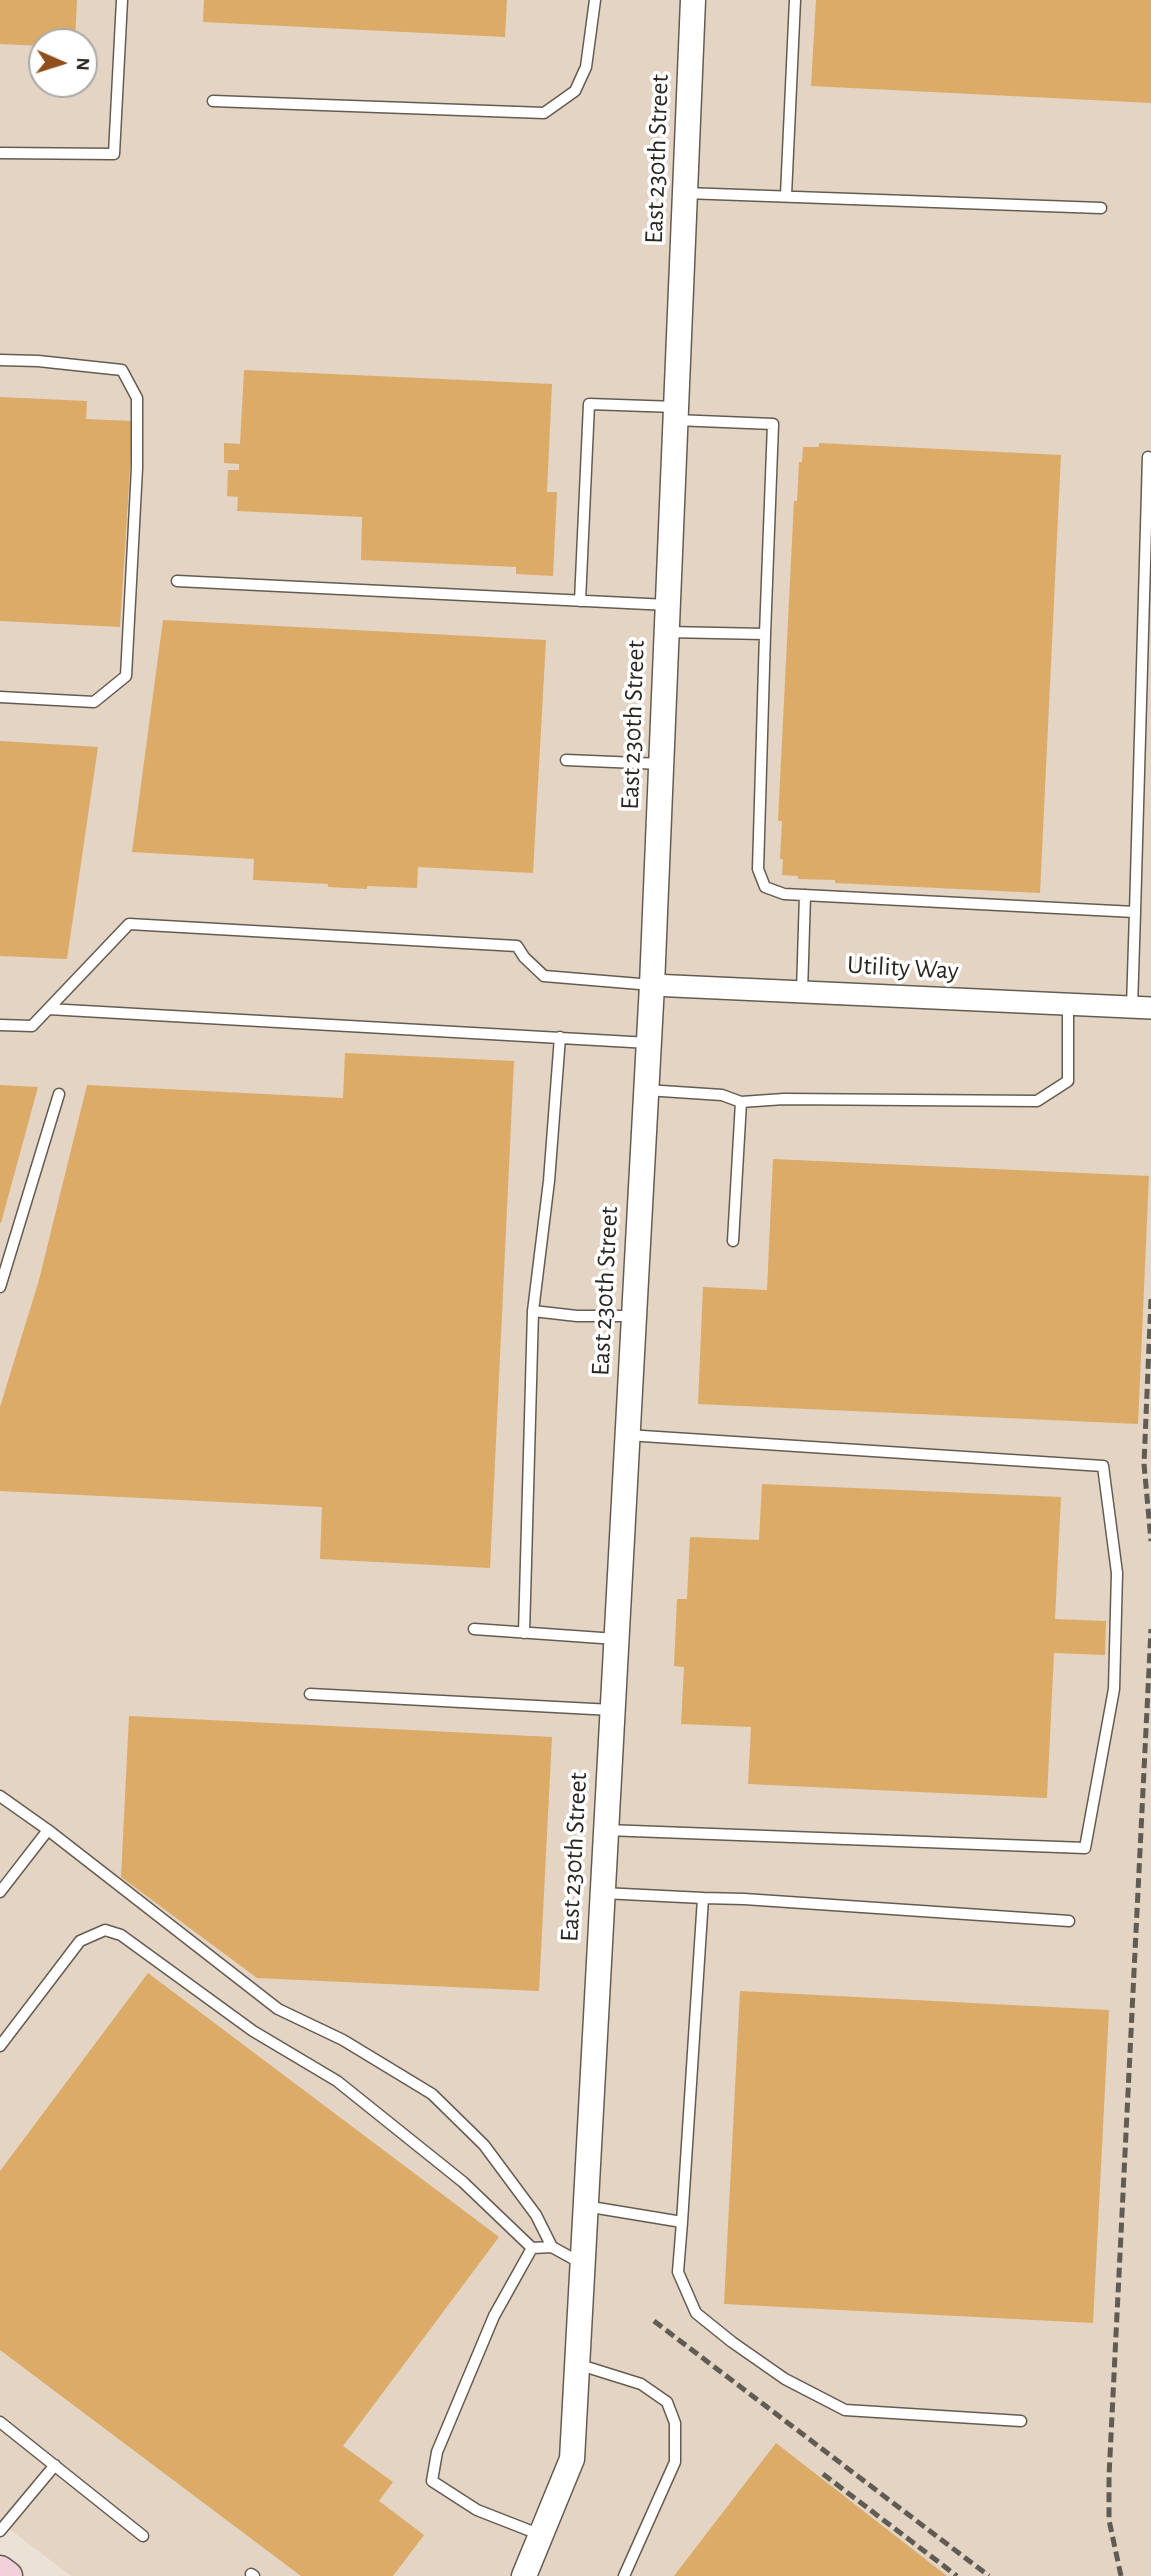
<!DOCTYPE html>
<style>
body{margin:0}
#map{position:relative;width:1151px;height:2576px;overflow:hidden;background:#ebe2d5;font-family:"Alegreya Sans",sans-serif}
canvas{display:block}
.north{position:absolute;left:28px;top:28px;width:70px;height:70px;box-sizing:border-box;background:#fff;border:2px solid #aaa9a7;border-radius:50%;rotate:93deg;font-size:19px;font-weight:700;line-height:28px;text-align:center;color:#2a2722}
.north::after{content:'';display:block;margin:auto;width:24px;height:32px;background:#904e1b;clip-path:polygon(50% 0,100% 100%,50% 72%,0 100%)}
</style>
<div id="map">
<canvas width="1151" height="2576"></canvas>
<div class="north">N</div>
</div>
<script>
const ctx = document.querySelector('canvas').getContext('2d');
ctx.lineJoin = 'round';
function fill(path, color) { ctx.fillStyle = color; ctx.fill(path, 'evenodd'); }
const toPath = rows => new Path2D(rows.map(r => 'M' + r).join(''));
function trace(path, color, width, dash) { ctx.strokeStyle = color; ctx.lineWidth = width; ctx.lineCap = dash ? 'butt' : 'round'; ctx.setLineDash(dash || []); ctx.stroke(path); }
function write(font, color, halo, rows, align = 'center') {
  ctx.font = font + ' "Alegreya Sans",sans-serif'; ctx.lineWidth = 7; ctx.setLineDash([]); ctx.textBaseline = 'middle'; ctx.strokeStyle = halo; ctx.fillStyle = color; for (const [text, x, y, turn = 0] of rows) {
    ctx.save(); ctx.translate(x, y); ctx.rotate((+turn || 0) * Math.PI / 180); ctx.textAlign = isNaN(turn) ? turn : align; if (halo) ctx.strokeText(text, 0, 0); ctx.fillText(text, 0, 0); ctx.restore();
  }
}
fill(toPath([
 [0,0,1151,0,1151,2576,71,2576,0,2522],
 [42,42,84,42,84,84,42,84]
]), '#e3d4c3');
fill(toPath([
 [0,0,77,0,75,42,42,42,42,46,0,44],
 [204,0,507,0,505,37,203,22],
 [816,0,1151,0,1151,103,811,86],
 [244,370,552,384,547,492,557,492,553,576,516,574,516,567,361,560,362,517,237,511,238,497,227,496,228,470,239,470,239,464,224,463,224,443,240,444],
 [0,397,87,401,86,419,133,421,120,627,0,621],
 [819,443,1061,455,1040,893,835,883,835,880,798,879,798,876,782,875,783,859,780,859,782,821,778,821,794,501,797,501,799,462,802,462,803,447,819,447],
 [163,620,546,640,533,873,418,867,417,888,367,886,367,889,328,887,328,884,253,880,254,859,132,852],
 [0,741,98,747,67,959,0,956],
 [345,1053,514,1061,490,1568,320,1559,322,1507,0,1491,0,1407,39,1280,87,1085,343,1098],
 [0,1085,38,1087,1,1223,0,1223],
 [773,1159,1149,1176,1138,1424,698,1404,703,1287,767,1290],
 [762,1484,1061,1497,1055,1619,1106,1621,1105,1655,1054,1653,1047,1798,748,1784,751,1727,681,1724,684,1667,674,1666,677,1599,687,1599,690,1537,759,1540],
 [129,1716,552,1737,539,1991,257,1978,121,1877],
 [148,1973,499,2237,343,2446,393,2482,379,2501,424,2535,393,2576,301,2576,0,2350,0,2171],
 [740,1991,1109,2010,1093,2323,724,2304],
 [776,2443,947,2576,674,2576]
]), '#dcab68');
const service = toPath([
 [213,101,544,113,575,91,586,67,595,0],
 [0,153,114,154,122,0],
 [685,193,1101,208],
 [786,195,795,0],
 [0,360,38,361,122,370,137,398,137,468,126,676,94,702,0,697],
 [675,420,773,424,765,634],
 [177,581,668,605],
 [580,601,589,404,676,407],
 [667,632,765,634,758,869,765,887,784,894,1135,912,1148,457],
 [566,760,661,764],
 [802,992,805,895],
 [1132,1007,1135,912],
 [48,1009,649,1043],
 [0,1025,32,1026,129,924,517,946,524,957,544,976,652,985],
 [560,1037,549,1181,533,1311,577,1316,634,1316],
 [646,1090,722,1095,741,1102,784,1099,1037,1101,1068,1081,1068,1004],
 [733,1241,741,1102],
 [0,1287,59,1094],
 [474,1629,616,1639],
 [524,1633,533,1311],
 [310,1694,612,1710],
 [0,1796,48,1830,278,2009,343,2040,432,2094,484,2145,536,2215,552,2247],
 [606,1830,1085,1848,1114,1689,1117,1573,1103,1466,627,1435],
 [0,1892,48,1830],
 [603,1893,703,1898,682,2222],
 [703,1898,744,1899,1069,1921],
 [0,2046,80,1941,105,1930,121,1935,253,2031,337,2081,463,2182,532,2248,494,2316,437,2452,432,2481,477,2510,541,2535],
 [585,2206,682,2222,678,2272,696,2313,732,2342,785,2379,845,2410,1021,2421],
 [532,2248,552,2247,581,2263],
 [577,2364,641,2384,667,2402,675,2423,675,2462,624,2576],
 [0,2422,143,2536],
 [0,2531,55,2465],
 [251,2574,254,2576]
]);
const minor = toPath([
 [652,985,1151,1008]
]);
const tertiary = toPath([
 [524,2576,572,2459,652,985,693,0]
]);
const secondary = toPath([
 [0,2570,8,2576]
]);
trace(service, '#645c51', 13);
trace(minor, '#645c51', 24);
trace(tertiary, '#645c51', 27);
trace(secondary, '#645c51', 31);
trace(service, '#fff', 10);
trace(minor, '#fff', 21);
trace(tertiary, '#fff', 24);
trace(secondary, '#f3d1db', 28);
trace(toPath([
 [1151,1299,1144,1464,1151,1541],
 [654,2321,989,2576],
 [823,2474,957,2576],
 [1121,2576,1109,2520,1109,2476,1151,1629]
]), '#605c54', 5, [10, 5]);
write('26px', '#2a2722', '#fff', [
 ["East 230th Street",657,159,-88],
 ["East 230th Street",633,725,-88],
 ["Utility Way",903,968,3],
 ["East 230th Street",605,1291,-87],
 ["East 230th Street",574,1857,-87]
]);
</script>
